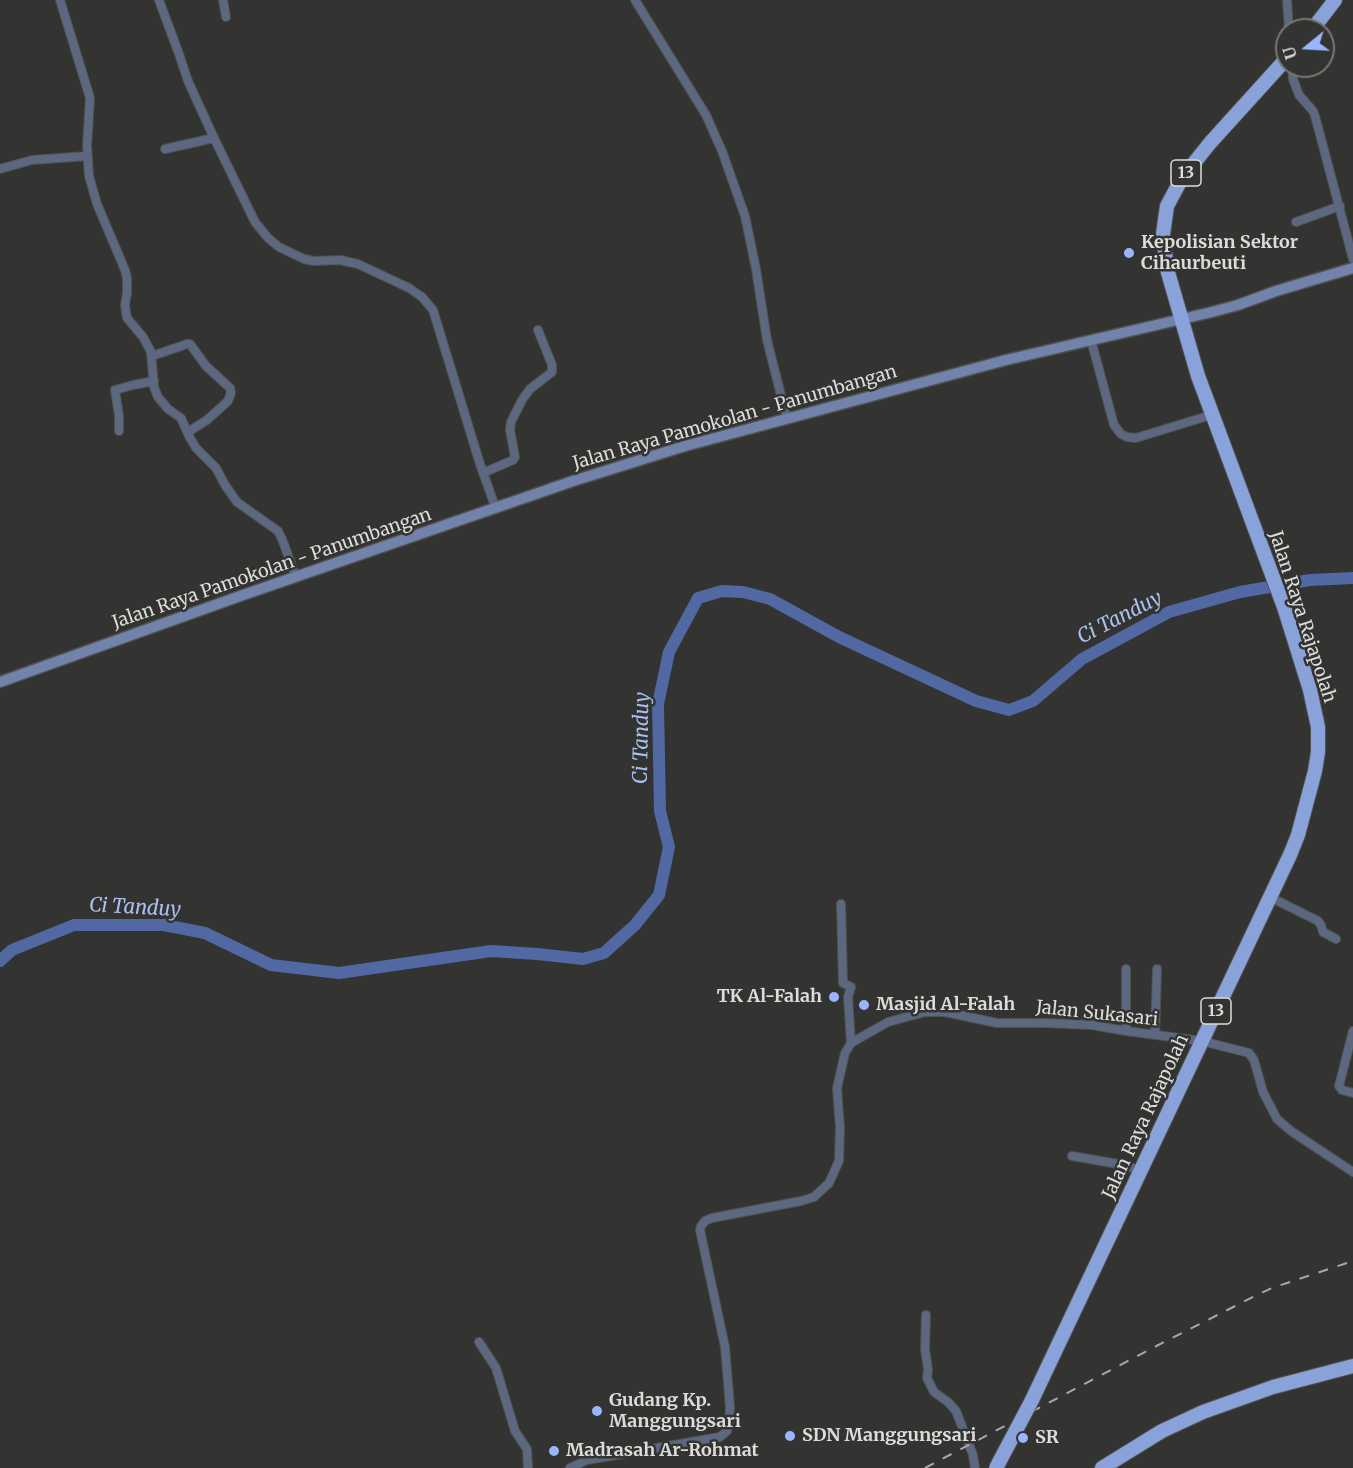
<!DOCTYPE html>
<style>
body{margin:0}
#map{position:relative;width:1353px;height:1468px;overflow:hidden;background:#333431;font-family:Merriweather,serif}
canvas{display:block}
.north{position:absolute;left:1275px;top:18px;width:60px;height:60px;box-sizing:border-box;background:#333431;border:2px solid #777875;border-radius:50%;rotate:252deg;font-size:16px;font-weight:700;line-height:24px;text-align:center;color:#dcdddb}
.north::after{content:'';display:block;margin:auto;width:21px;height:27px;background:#98b6fd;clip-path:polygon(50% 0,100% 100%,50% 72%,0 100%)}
</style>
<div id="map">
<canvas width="1353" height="1468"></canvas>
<div class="north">U</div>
</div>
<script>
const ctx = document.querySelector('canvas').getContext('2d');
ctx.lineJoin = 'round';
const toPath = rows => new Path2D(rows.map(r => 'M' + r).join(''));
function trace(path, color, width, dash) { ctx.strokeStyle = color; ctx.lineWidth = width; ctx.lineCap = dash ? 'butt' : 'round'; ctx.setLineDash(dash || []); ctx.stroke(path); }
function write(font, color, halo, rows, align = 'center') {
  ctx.font = font + ' Merriweather,serif'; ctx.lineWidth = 5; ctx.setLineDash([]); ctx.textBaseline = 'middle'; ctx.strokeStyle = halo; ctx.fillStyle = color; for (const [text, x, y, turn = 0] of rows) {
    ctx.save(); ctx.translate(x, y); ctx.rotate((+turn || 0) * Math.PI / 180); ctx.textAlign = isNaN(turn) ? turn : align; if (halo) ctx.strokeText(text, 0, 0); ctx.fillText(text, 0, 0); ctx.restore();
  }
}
trace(toPath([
 [0,961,12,950,74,925,164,925,205,933,271,965,339,973,491,951,537,954,583,959,604,953,635,925,659,895,669,847,660,811,658,704,669,652,698,598,722,591,743,592,770,599,839,637,976,701,1009,710,1033,701,1082,659,1169,612,1240,592,1310,580,1353,578]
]), '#5168a2', 12);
const minor = toPath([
 [60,0,90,98,87,146,89,176,97,204,125,270,127,278,127,293,125,305,127,318,143,337,151,352,154,387,158,397,168,409,181,418,190,438,196,448,216,468,225,485,237,502,278,531,282,539,296,577],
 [159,0,179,54,188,81,214,138,255,222,268,238,279,247,304,259,314,261,340,260,358,264,409,288,422,297,433,310,480,464,496,509],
 [223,0,226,17],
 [635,0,706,115,722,151,745,216,756,269,767,340,787,419],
 [1287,0,1289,30],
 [1292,66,1293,79,1299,95,1313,111,1315,116,1353,259],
 [165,149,214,138],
 [0,169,32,160,87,156],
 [1296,222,1340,206],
 [1091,340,1114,425,1121,434,1127,437,1136,438,1211,415],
 [152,356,187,344,190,344,206,366,230,388,231,393,228,401,207,420,188,432],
 [119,431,119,416,115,390,133,385,154,381],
 [483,473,513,460,515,457,510,430,511,422,522,400,530,389,552,372,552,365,538,330],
 [1270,897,1318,921,1321,925,1323,932,1336,939],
 [841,904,843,983,851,987,848,997,851,1043],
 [1126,1031,1126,969],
 [1353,1031,1339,1086,1342,1090,1353,1093],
 [1155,1035,1157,969],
 [1072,1156,1124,1165,1141,1171],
 [926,1315,925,1349,928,1370,927,1378,934,1392,948,1402,956,1411,973,1455,975,1468],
 [479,1342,496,1368,515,1431,527,1449,528,1468],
 [570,1468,587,1460,720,1437,727,1431,729,1425,730,1408,725,1347,700,1230,701,1226,705,1221,712,1218,801,1201,814,1197,829,1183,839,1161,840,1128,837,1088,845,1053,851,1043,888,1022,925,1012,945,1012,997,1023,1046,1023,1092,1025,1126,1031,1202,1041,1249,1053,1254,1060,1263,1092,1277,1119,1291,1131,1353,1172]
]);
const secondary = toPath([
 [0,682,243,595,573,481,685,446,1006,360,1212,312,1238,305,1276,291,1353,268]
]);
const trunk = toPath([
 [1312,30,1335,0],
 [1032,1400,1290,855,1298,835,1315,771,1318,752,1318,727,1310,690,1284,607,1198,376,1167,269,1163,234,1167,206,1182,178,1210,143,1287,58],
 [1102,1468,1162,1431,1203,1412,1273,1387,1353,1366]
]);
trace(minor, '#515250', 10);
trace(secondary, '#515250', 13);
trace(trunk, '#515250', 16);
trace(minor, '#5c6780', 8);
trace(secondary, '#7182ab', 10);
trace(trunk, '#89a2da', 14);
trace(toPath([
 [925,1468,1164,1342,1255,1296,1272,1288,1353,1261]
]), '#a8a9a6', 2, [10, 10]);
const trunkBridge = toPath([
 [996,1468,1032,1400]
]);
trace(trunkBridge, '#515250', 16, []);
trace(trunkBridge, '#89a2da', 14);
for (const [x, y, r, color] of [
 [1129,253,6,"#98b6fd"],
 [834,997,6,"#98b6fd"],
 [864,1005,6,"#98b6fd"],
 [597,1411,6,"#98b6fd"],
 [790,1436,6,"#98b6fd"],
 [1023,1438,6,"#98b6fd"],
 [554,1451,6,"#98b6fd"]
]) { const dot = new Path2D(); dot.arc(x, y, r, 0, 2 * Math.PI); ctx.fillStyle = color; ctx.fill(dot); trace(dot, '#333431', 2); }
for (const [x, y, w] of [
 [1186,173,30],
 [1216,1011,30]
]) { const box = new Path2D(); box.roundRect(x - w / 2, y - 13, w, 26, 4.5); ctx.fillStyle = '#333431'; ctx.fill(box); trace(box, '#dcdddb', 1.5); }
write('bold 16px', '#dcdddb', null, [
 ["13",1186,173],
 ["13",1216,1011]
]);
write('bold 18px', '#dcdddb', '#333431', [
 ["Kepolisian Sektor",1141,243],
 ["Cihaurbeuti",1141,264],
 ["TK Al-Falah",822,997,"right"],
 ["Masjid Al-Falah",876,1005],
 ["Gudang Kp.",609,1401],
 ["Manggungsari",609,1422],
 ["SDN Manggungsari",802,1436],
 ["SR",1035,1438],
 ["Madrasah Ar-Rohmat",566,1451]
], 'left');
write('18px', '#dcdddb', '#333431', [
 ["Jalan Raya Pamokolan - Panumbangan",735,418,-16],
 ["Jalan Raya Pamokolan - Panumbangan",272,569,-19],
 ["Jalan Raya Rajapolah",1302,617,72],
 ["Jalan Sukasari",1097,1014,6],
 ["Jalan Raya Rajapolah",1146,1117,-65]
]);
write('italic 20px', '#aac0f2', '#333431', [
 ["Ci Tanduy",1120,618,-27],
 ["Ci Tanduy",642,738,-89],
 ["Ci Tanduy",135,908,3]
]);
</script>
